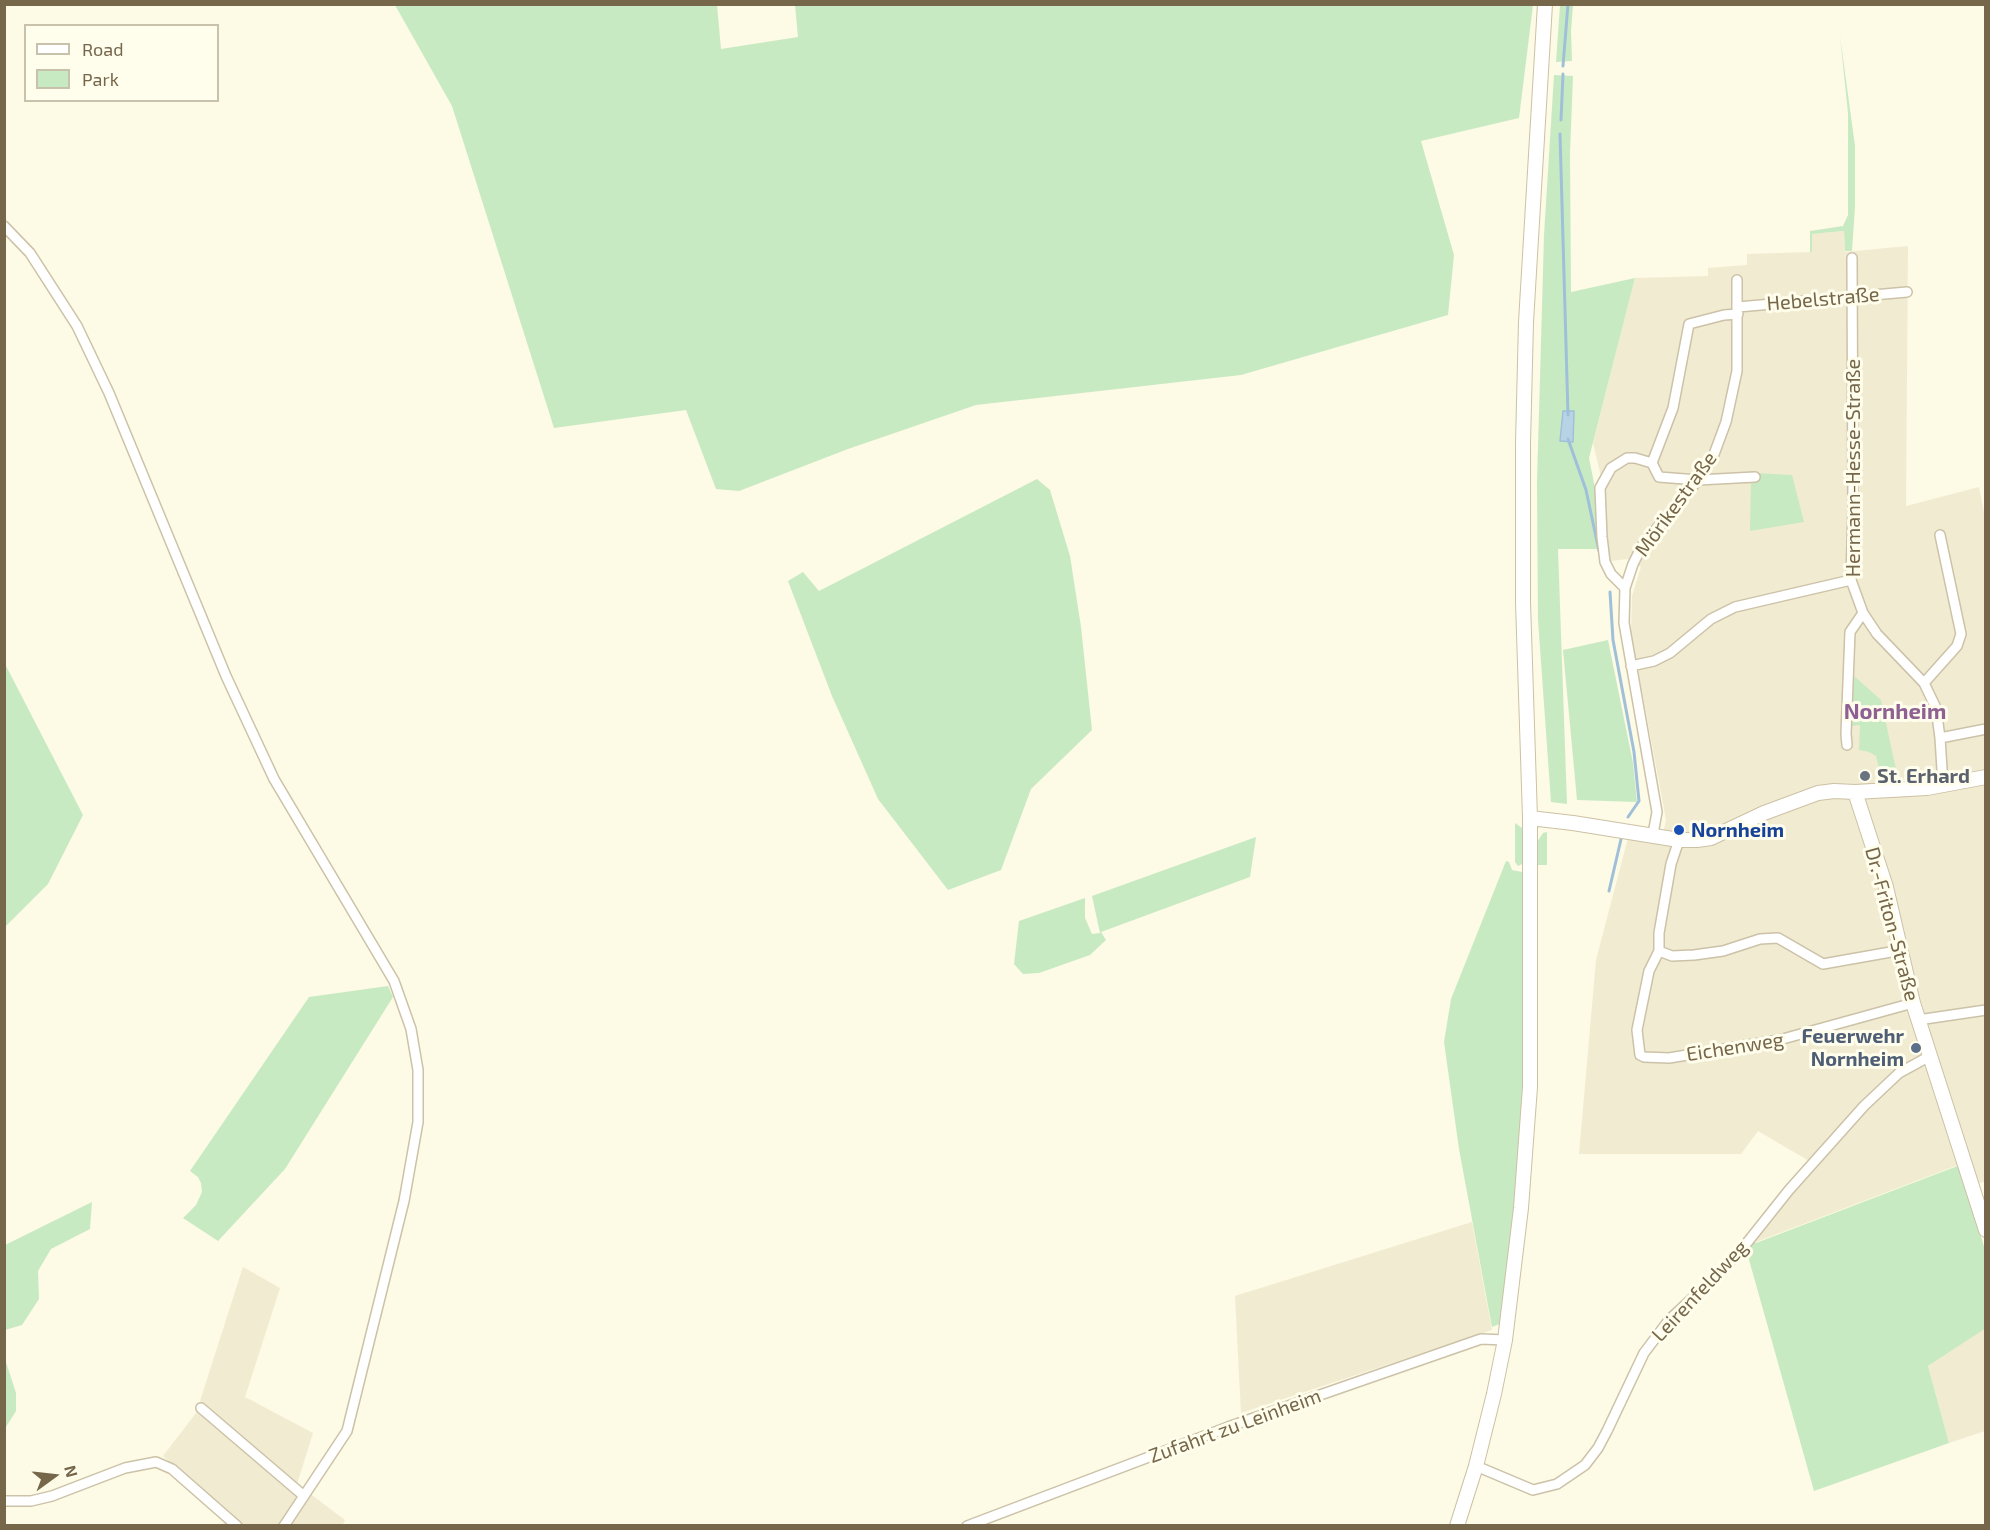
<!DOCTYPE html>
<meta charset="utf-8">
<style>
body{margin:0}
#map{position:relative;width:1990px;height:1530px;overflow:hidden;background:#fdfae5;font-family:"Exo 2",sans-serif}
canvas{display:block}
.frame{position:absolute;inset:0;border:6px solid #76664a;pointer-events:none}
.legend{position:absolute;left:24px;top:24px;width:195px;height:78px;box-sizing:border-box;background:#fffdec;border:2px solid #c8c1ab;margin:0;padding:8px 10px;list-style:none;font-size:18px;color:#76664a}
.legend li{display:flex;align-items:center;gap:12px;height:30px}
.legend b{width:30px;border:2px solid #c8c1ab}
.north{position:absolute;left:24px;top:1446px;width:60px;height:60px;-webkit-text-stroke:4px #fffdec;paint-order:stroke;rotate:75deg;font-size:16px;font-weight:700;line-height:24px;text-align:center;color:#76664a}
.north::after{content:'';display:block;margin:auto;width:21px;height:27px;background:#76664a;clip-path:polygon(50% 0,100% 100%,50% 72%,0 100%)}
</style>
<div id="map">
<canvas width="1990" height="1530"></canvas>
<div class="frame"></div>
<ul class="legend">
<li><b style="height:8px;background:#fff"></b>Road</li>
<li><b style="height:16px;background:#c8eac3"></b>Park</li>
</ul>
<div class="north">N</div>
</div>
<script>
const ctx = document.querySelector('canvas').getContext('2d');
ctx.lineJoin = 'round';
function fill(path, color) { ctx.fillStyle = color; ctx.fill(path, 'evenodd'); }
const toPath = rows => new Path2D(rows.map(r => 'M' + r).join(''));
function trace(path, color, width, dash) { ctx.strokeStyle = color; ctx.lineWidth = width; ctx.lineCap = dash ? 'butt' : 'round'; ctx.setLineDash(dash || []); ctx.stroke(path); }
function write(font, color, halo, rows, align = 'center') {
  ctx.font = font + ' "Exo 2",sans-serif'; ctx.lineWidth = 6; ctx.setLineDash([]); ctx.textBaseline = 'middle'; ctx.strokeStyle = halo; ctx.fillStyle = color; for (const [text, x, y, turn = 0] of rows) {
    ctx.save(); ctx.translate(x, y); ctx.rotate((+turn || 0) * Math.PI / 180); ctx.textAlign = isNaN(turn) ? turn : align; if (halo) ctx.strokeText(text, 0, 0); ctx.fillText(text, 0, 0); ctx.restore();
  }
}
fill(toPath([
 [1844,231,1845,252,1908,246,1906,506,1979,487,1985,518,1985,1182,1978,1183,1971,1160,1756,1242,1755,1238,1816,1165,1758,1131,1741,1154,1579,1154,1596,960,1628,838,1661,843,1666,820,1631,632,1632,596,1641,567,1628,559,1611,561,1603,513,1604,489,1593,443,1635,278,1708,276,1708,268,1747,265,1747,254,1812,252,1812,234],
 [1472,1222,1492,1330,1241,1413,1235,1296],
 [243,1267,280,1288,245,1397,313,1433,297,1484,345,1520,342,1526,218,1525,236,1520,163,1456,203,1404,200,1401],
 [1985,1328,1985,1431,1949,1443,1928,1366]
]), '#f1ebd1');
fill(toPath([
 [395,5,717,5,721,49,798,37,795,5,1533,5,1519,118,1421,141,1454,255,1448,315,1241,375,976,405,848,449,739,491,716,489,686,410,554,428,452,106],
 [1560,5,1573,5,1571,31,1572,61,1556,62],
 [1840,36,1855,146,1855,207,1852,251,1845,251,1844,231,1812,234,1812,252,1810,252,1810,231,1843,226,1848,215,1848,113],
 [1554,75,1573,76,1570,153,1571,292,1635,278,1589,458,1595,488,1597,549,1558,549,1567,804,1551,802,1538,620,1537,483,1544,235],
 [1755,473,1792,475,1804,522,1750,531,1751,477],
 [1037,479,1050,490,1070,556,1081,627,1092,730,1031,789,1001,870,948,890,878,799,832,696,788,581,803,572,819,591],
 [1608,640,1633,763,1637,802,1577,800,1563,650],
 [4,662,83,815,48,884,5,927],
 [1854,676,1881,700,1899,783,1882,782,1876,756,1869,752,1859,750,1860,725,1852,726],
 [1515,823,1522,828,1522,864,1518,866,1515,862],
 [1547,832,1547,865,1538,865,1537,842,1543,833],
 [1256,837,1250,877,1101,932,1106,940,1090,955,1039,973,1023,974,1014,964,1019,921,1085,898,1085,918,1092,934,1100,933,1092,896],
 [1506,861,1509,862,1512,870,1522,872,1525,962,1523,1130,1502,1323,1492,1327,1459,1149,1444,1042,1451,999],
 [388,986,393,997,285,1169,218,1241,183,1218,196,1205,202,1192,201,1183,198,1177,190,1171,309,997],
 [1960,1165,1985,1250,1986,1328,1928,1366,1949,1443,1814,1491,1746,1249,1754,1239,1756,1243],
 [92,1202,90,1229,51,1249,38,1271,39,1299,22,1325,5,1330,5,1245],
 [5,1359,16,1393,16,1411,6,1427,4,1427]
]), '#c8eac3');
const water = toPath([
 [1563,411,1574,411,1573,442,1560,441,1563,411]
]);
fill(water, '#b9d3e6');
trace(water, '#9fc0d8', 1.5);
trace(toPath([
 [1563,66,1568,4],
 [1561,120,1563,74],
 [1560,134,1568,415],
 [1568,439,1586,490,1599,551],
 [1610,592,1613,640,1634,752,1639,801,1628,817],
 [1609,891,1622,835]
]), '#9fc0d8', 3);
const street = toPath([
 [4,226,30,253,77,326,109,393,226,676,274,779,394,981,411,1029,418,1070,418,1122,404,1201,347,1431,284,1526],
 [1738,307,1907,292],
 [1652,463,1673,408,1689,324,1724,315,1738,314],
 [1625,588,1611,574,1605,562,1602,537,1600,488,1611,468,1627,458,1635,458,1652,463,1659,477,1698,480,1755,477],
 [1863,613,1877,634,1924,683,1936,708,1940,738,1943,785],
 [1631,666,1654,661,1670,653,1711,619,1735,607,1851,580],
 [1924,683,1957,646,1961,634,1940,535],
 [1940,738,1986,729],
 [1847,745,1846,734,1850,632,1863,613,1851,580,1853,509,1852,258],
 [1653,834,1657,812,1624,623,1625,588,1633,564,1642,546,1698,480,1713,457,1726,422,1737,371,1737,280],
 [1679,840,1671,864,1659,933,1659,951,1649,971,1637,1030,1640,1055,1644,1057,1669,1058,1779,1040,1913,1003],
 [1659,951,1672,956,1694,955,1723,951,1760,939,1778,938,1823,964,1902,950],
 [1918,1020,1986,1010],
 [201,1408,304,1496],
 [1476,1466,1533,1490,1557,1484,1585,1465,1598,1448,1607,1431,1644,1353,1669,1320,1712,1280,1742,1249,1789,1190,1864,1106,1899,1073,1930,1056],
 [4,1501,31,1501,52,1496,125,1468,156,1462,172,1469,237,1526],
 [967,1526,1228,1427,1481,1339,1505,1340]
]);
const secondary = toPath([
 [1855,792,1886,887,1913,1003,1986,1230],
 [1530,818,1573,823,1679,840,1697,840,1711,838,1764,813,1818,793,1834,791,1855,792,1927,788,1986,777],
 [1457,1526,1476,1466,1494,1394,1505,1340,1521,1208,1530,1087,1530,818,1523,602,1523,443,1526,322,1545,4]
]);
trace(street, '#ccc2a8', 12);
trace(secondary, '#cdc1a4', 16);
trace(street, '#fff', 9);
trace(secondary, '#fff', 14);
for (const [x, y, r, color] of [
 [1865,776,6,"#6b7280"],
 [1679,830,6,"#1a4fb4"],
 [1916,1048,6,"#5c6f8a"]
]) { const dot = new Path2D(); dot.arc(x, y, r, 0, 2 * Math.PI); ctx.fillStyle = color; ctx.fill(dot); trace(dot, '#fffdec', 2); }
write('20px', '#76664a', '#fffdec', [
 ["Hebelstraße",1823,299,-5],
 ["Hermann-Hesse-Straße",1853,468,-90],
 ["Mörikestraße",1676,504,-54],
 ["Dr.-Friton-Straße",1892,924,75],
 ["Eichenweg",1735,1047,-9],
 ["Leirenfeldweg",1700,1291,-47],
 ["Zufahrt zu Leinheim",1235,1426,-20]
]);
write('bold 20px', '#5b616d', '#fffdec', [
 ["St. Erhard",1877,776]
], 'left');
write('bold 20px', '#164399', '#fffdec', [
 ["Nornheim",1691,830]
], 'left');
write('bold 20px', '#4e5e75', '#fffdec', [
 ["Feuerwehr",1904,1036],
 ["Nornheim",1904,1059]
], 'right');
write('bold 22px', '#8f6193', '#fffdec', [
 ["Nornheim",1895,712]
]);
</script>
